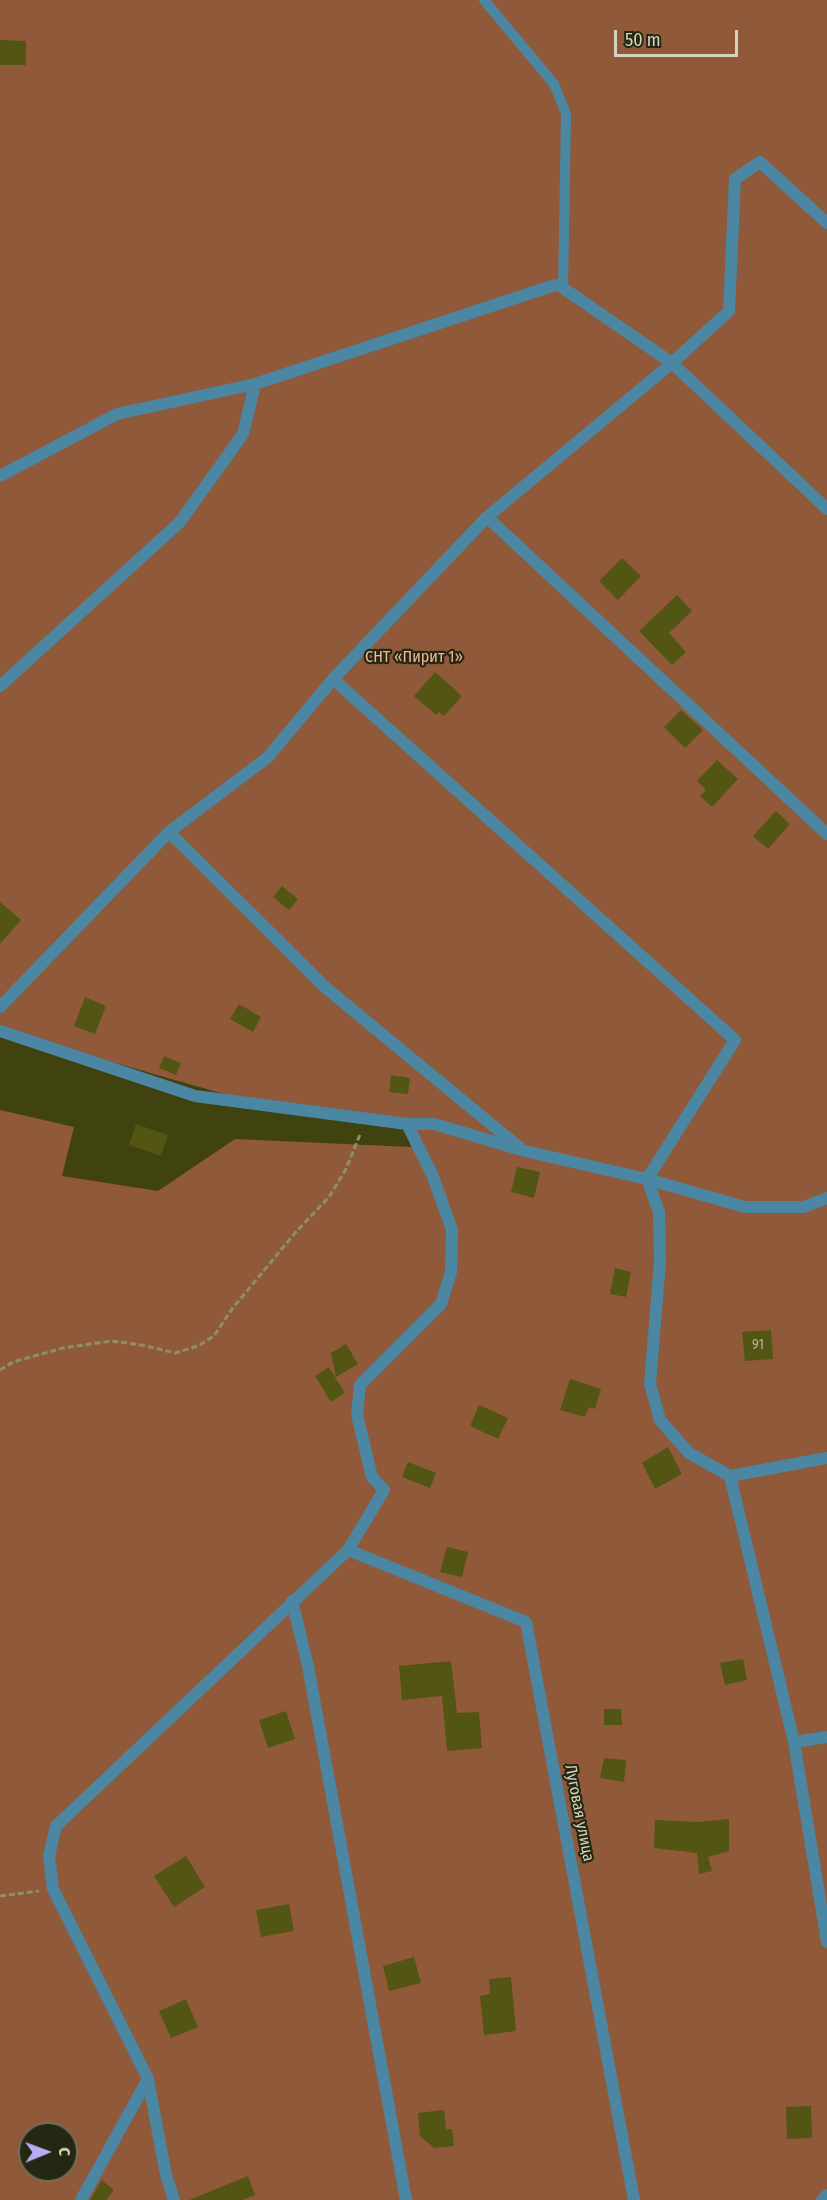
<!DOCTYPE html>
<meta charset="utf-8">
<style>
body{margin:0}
#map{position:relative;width:827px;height:2200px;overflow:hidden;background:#40420f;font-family:"Fira Sans Condensed",sans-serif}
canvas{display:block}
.north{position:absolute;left:18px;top:2122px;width:60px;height:60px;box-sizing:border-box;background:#262713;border:2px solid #6b6d57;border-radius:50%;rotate:89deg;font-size:16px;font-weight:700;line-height:24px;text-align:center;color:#d3d6bc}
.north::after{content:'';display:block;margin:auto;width:21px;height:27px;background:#b8abf7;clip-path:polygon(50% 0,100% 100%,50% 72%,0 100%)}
.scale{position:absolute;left:614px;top:30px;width:124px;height:27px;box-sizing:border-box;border:3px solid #d3d6bc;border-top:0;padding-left:8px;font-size:18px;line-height:21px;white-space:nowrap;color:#d3d6bc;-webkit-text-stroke:4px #262713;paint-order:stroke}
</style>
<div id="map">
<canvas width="827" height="2200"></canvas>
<div class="north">С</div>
<div class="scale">50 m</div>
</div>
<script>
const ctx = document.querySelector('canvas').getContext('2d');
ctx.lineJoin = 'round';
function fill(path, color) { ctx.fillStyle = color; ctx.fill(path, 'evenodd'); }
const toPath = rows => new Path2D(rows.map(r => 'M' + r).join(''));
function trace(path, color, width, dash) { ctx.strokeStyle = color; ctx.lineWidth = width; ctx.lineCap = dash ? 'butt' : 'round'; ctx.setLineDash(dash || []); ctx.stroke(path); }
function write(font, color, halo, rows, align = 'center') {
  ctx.font = font + ' "Fira Sans Condensed",sans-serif'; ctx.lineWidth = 4.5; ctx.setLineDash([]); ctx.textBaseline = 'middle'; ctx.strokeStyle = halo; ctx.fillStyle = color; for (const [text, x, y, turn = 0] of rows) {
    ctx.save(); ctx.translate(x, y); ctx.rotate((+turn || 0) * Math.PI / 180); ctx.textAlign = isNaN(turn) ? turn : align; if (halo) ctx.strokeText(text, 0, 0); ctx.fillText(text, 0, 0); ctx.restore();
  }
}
fill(toPath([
 [0,0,827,0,827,2200,0,2200,0,1110,74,1127,62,1176,158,1191,235,1139,411,1147,407,1121,231,1096,0,1030],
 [30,2134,66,2134,66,2170,30,2170]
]), '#905a3a');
fill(toPath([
 [0,40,26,41,26,65,0,65],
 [622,558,641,576,618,600,599,581],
 [677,595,692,611,669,633,686,652,672,665,639,631],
 [435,672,462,696,444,716,439,712,436,715,414,696],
 [681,710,703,730,685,748,664,727],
 [717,760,738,779,712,807,700,796,706,790,697,781],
 [776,811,790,824,768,849,753,836],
 [282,886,298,899,289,910,273,897],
 [0,902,21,920,0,944],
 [85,997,106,1006,95,1034,74,1026],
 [239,1004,261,1017,253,1032,230,1019],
 [164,1056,181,1063,176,1075,159,1068],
 [391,1075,410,1078,408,1094,389,1092],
 [136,1124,168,1135,161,1156,129,1145],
 [517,1167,540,1172,534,1198,511,1192],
 [615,1268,631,1272,626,1297,610,1294],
 [771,1330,773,1359,745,1361,742,1332],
 [346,1344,358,1364,336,1377,331,1353],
 [329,1367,345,1393,331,1402,315,1376],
 [570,1379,601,1389,595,1409,589,1407,585,1417,560,1410],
 [479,1405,508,1418,498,1439,470,1426],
 [668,1447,682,1474,655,1489,642,1463],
 [408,1462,436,1473,430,1488,402,1477],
 [447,1547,468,1552,462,1577,440,1572],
 [743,1659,747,1680,725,1685,720,1663],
 [451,1661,457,1713,479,1712,482,1748,447,1751,442,1696,402,1700,399,1666],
 [604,1709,621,1709,622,1725,604,1725],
 [286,1711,295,1739,268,1748,259,1720],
 [604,1758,626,1760,624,1782,600,1778],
 [729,1819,729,1851,708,1857,712,1871,699,1874,697,1853,654,1848,655,1820,699,1822],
 [186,1856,205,1887,174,1907,154,1876],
 [289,1904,294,1931,261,1937,256,1910],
 [414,1957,421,1983,389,1991,383,1966],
 [511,1977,516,2031,484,2035,480,1996,490,1994,489,1979],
 [186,1999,198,2027,171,2038,159,2011],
 [811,2106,812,2138,787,2139,786,2107],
 [444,2110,446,2129,452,2129,454,2146,434,2148,420,2136,418,2113],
 [248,2176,255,2195,243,2200,189,2200],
 [102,2180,114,2190,106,2200,90,2200]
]), '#535512');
trace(toPath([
 [0,1370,13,1362,63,1348,111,1341,142,1345,175,1353,198,1346,214,1336,232,1309,295,1233,329,1197,346,1169,361,1132],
 [0,1896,39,1891]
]), '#8c8f69', 3, [6, 3]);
trace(toPath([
 [484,0,554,84,566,114,563,288]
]), '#4b86a3', 10);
trace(toPath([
 [0,476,117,414,255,384],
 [487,517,827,834],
 [333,679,735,1040,647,1179,659,1212,660,1261,650,1384,660,1420,689,1453,730,1476,794,1742,827,1942],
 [0,686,180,522,243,434,255,384,555,285,563,288,672,363,827,509],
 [169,832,326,988,520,1148],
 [0,1007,169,832,268,757,333,679,487,517,672,363,729,311,735,179,760,162,827,223],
 [0,1031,195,1096,407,1124,434,1124,525,1151,647,1179,745,1207,804,1207,827,1198],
 [730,1476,827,1458],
 [348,1550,526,1622,634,2200],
 [292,1601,308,1666,406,2200],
 [794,1742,827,1737],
 [81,2200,148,2079],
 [174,2200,166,2175,148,2079,53,1889,49,1856,56,1826,348,1550,384,1490,372,1477,357,1415,360,1385,441,1304,451,1272,452,1230,432,1174,407,1124],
 [822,2200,827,2195]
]), '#4b86a3', 12);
write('14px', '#b3b692', null, [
 ["91",758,1345]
]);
write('16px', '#f2b795', '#262713', [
 ["СНТ «Пирит 1»",414,658]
]);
write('16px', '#d3d6bc', '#262713', [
 ["Луговая улица",579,1813,79]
]);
</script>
